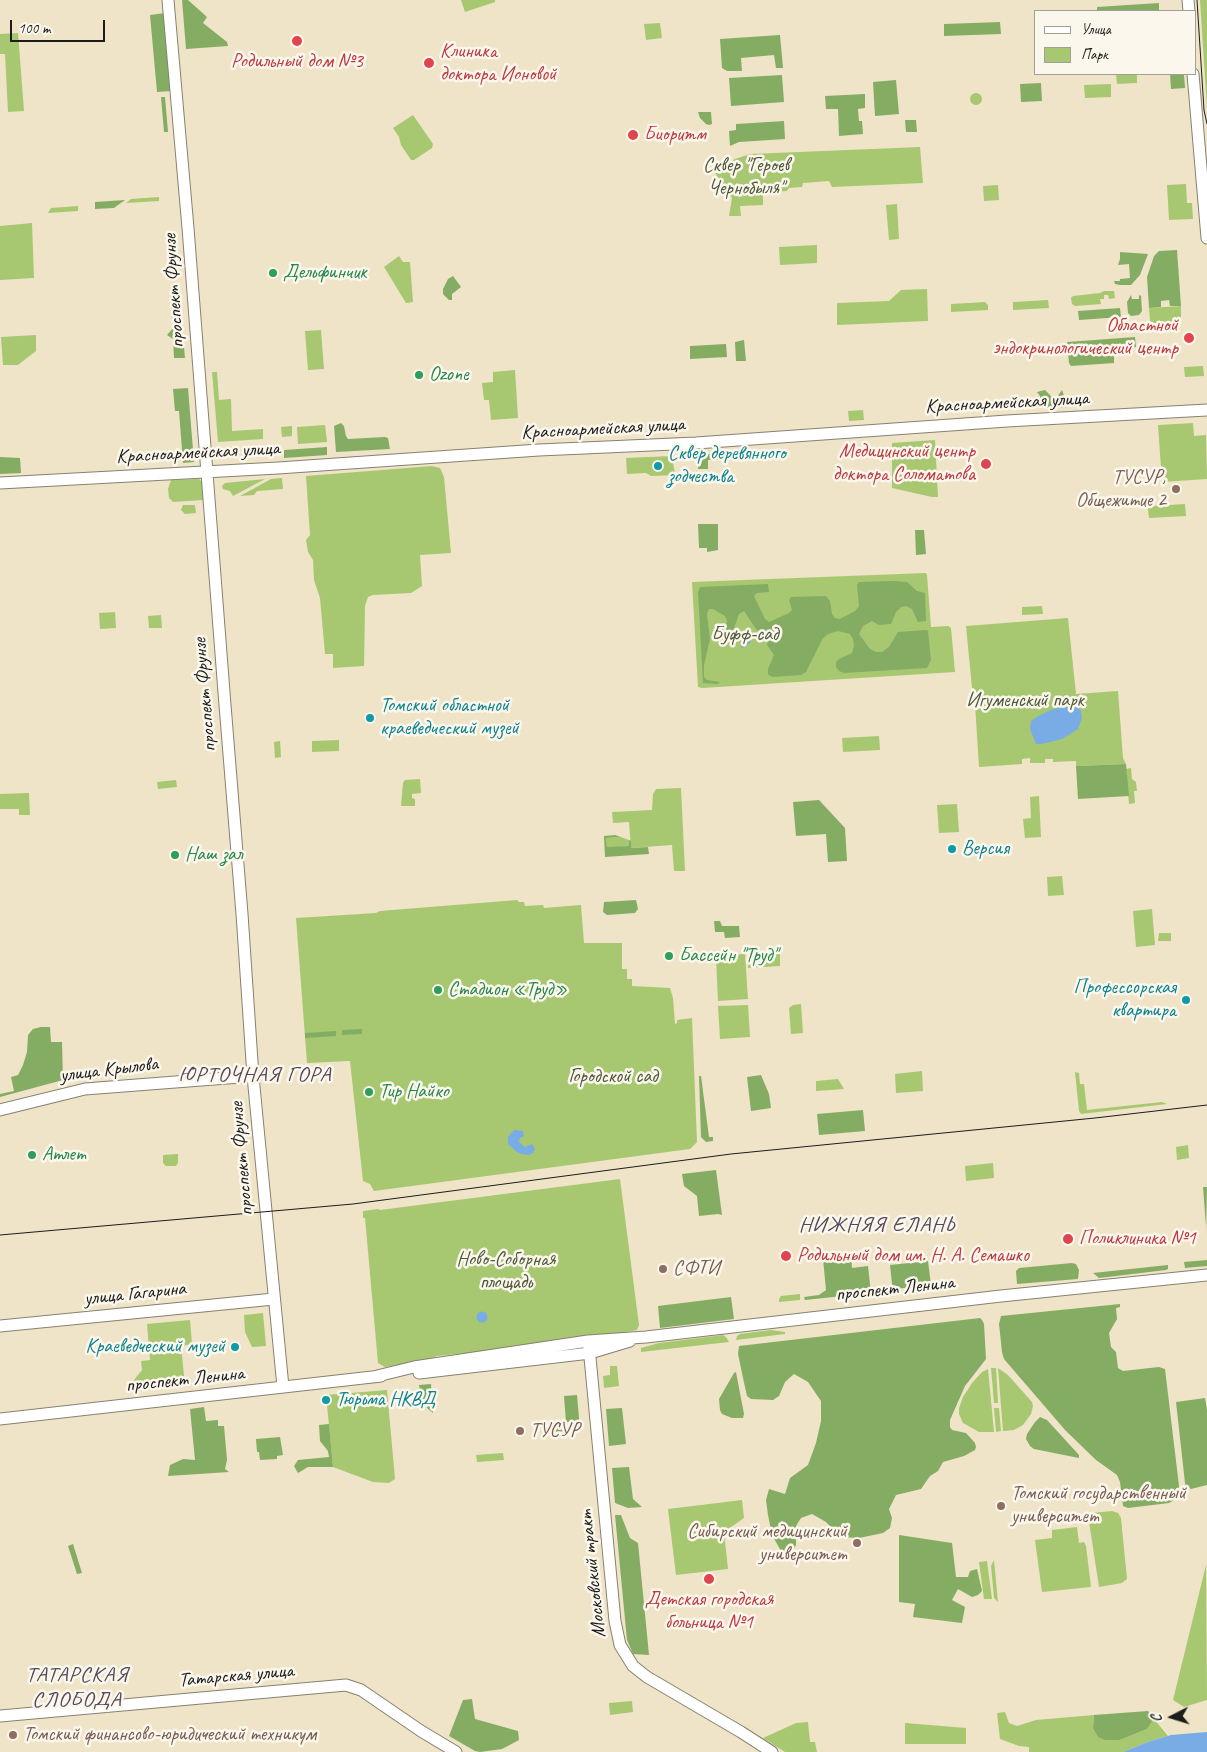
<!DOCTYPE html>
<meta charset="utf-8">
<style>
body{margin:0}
#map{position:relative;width:1207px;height:1752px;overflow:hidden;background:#efe4c7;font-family:Caveat,sans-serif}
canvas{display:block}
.legend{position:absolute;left:1034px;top:10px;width:162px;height:65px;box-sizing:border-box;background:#fbf7ec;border:1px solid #a29f99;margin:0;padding:6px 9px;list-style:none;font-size:15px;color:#1c1c1c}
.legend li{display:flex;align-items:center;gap:10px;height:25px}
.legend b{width:25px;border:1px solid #a29f99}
.north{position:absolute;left:1147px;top:1692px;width:50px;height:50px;-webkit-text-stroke:4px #fbf7ec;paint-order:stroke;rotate:265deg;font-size:14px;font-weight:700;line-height:20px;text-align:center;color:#1c1c1c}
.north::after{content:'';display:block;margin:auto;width:18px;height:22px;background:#1c1c1c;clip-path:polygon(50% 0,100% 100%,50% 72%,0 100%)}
.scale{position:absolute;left:10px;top:20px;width:95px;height:22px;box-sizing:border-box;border:2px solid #1c1c1c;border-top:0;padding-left:6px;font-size:15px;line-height:18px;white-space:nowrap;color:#1c1c1c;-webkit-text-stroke:4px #fbf7ec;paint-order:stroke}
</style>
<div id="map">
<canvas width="1207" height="1752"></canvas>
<ul class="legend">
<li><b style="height:6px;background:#fff"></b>Улица</li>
<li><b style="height:14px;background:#a7c871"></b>Парк</li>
</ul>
<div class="north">С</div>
<div class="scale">100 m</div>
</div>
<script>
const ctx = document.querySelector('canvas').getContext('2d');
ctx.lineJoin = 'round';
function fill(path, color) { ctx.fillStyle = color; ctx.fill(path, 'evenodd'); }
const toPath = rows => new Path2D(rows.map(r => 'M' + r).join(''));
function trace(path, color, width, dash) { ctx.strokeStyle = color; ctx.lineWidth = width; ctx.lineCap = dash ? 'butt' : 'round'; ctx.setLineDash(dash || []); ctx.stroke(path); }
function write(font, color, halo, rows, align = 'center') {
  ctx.font = font + ' Caveat,sans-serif'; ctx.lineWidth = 5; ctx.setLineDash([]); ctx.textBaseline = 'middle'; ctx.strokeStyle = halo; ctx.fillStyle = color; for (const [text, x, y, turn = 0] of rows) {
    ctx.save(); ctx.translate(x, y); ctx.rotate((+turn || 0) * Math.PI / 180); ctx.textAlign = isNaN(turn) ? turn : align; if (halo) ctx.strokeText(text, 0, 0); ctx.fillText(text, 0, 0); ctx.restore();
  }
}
fill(toPath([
 [461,0,495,0,495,2,465,12],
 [1200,0,1207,0,1207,109],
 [660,23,662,38,646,40,644,24],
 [18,33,24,111,8,112,5,54,0,54,0,34],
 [1116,74,1137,74,1137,83,1117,84],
 [1111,84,1111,97,1085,98,1084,85],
 '970 99a6 6 0 1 1 12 0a6 6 0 1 1-12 0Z',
 [413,115,433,144,432,148,414,160,411,160,401,145,399,137,393,128],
 [920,147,923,183,832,187,829,181,803,183,802,187,789,188,787,191,763,193,763,205,740,206,741,216,729,216,732,198,715,173,735,159,750,154],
 [1186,184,1187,203,1192,203,1193,219,1169,220,1167,185],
 [998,185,999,200,984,201,983,186],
 [159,197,159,201,126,203,131,199],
 [897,204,899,239,889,240,886,205],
 [78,206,78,211,48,213,51,208],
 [32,223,34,278,0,280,0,226],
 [817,245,817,263,780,265,779,247],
 [399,256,403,262,410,262,413,302,406,303,384,267],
 [927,289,928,321,837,325,837,303,889,301,901,290],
 [1104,291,1114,291,1115,298,1109,299,1108,295,1104,295,1104,299,1100,299,1101,304,1075,306,1072,304,1071,298,1073,296,1100,293],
 [1048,300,1049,308,1013,310,1013,302],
 [985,302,988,305,988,310,951,312,951,304],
 [1181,306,1181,317,1177,322,1156,324,1150,321,1149,308],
 [321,330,324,369,308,370,305,331],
 [36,335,36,351,18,365,3,365,1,337],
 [1203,366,1204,376,1185,377,1184,367],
 [515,370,518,418,491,420,489,400,484,400,482,383,493,382,493,372],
 [212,372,217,372,219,400,231,399,232,431,263,429,263,439,218,442],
 [863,410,864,420,849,421,848,411],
 [1193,423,1194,436,1206,435,1207,479,1162,482,1158,425],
 [325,425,327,442,298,444,297,427],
 [292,426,292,436,282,437,281,427],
 [935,440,938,497,932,497,892,488,892,443],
 [672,456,675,475,651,476,646,473,627,474,626,458],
 [432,466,440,468,444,477,451,553,420,555,422,586,411,593,373,595,368,597,365,606,364,666,333,668,333,654,325,654,320,598,314,580,313,560,308,552,306,540,310,535,306,476],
 [282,478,283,489,257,491,254,495,240,496,271,479],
 [199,479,202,482,204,500,173,502,169,498,168,489,171,480],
 [265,479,233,496,230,491,223,489,222,486,225,483],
 [1185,504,1186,516,1149,518,1148,509,1151,506],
 [183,505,195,505,196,513,185,514,181,510],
 [926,573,927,575,931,627,948,626,951,628,955,672,702,688,698,687,692,582],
 [1042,606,1043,614,1022,615,1022,607],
 [115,612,116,628,100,629,99,613],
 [161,615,162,628,149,628,148,616],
 [1068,618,1076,694,1118,691,1123,758,1126,764,1076,766,1076,761,1053,762,1053,759,1045,759,1045,763,1030,763,1030,758,1022,759,1022,764,979,767,974,688,972,688,966,626],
 [879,736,880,750,843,752,842,738],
 [339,740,339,751,312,752,312,741],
 [280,741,281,757,275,758,274,742],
 [1131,768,1132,779,1136,782,1137,791,1134,791,1135,803,1129,804,1126,769],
 [420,779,421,793,412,794,412,798,415,799,415,806,401,806,403,783,405,780],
 [176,780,177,787,158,789,157,782],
 [681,788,685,871,674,871,672,845,631,848,629,822,613,823,612,812,652,810,653,794,656,789],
 [29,793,30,815,19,815,19,809,0,809,0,794],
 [1039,796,1041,837,1025,838,1023,819,1031,818,1030,797],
 [957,804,959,832,939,833,937,805],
 [621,837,629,840,629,846,607,848,606,838],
 [1062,876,1064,895,1048,896,1047,877],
 [517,900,519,902,524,902,525,906,543,905,544,908,581,905,584,943,622,943,622,969,627,969,627,979,632,979,632,986,670,988,673,998,675,1024,677,1023,677,1020,692,1018,697,1142,690,1149,374,1191,370,1184,363,1181,350,1061,307,1063,296,918,376,913,380,911],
 [1152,909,1155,945,1136,947,1133,911],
 [1159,933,1171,933,1171,941,1158,941],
 [780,947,780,966,748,968,749,954,768,953,768,948],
 [745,954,748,999,718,1001,716,958,719,955],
 [801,1004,803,1033,791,1034,789,1008,793,1005],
 [748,1005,750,1037,720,1039,718,1006],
 [922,1071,923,1091,896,1093,895,1074],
 [1075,1072,1079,1073,1080,1084,1084,1084,1087,1110,1162,1102,1167,1104,1081,1114,1079,1111],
 [838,1079,844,1089,816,1091,816,1081],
 [1188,1145,1189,1158,1177,1160,1176,1147],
 [178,1154,178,1163,176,1166,166,1166,163,1163,163,1155],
 [993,1163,994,1178,966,1181,965,1166],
 [620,1179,639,1325,637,1330,615,1334,487,1351,437,1356,426,1361,385,1367,378,1363,365,1218,363,1218,363,1211,378,1209,380,1210],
 [800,1294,800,1300,779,1302,779,1299,781,1296],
 [263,1313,266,1346,252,1347,245,1332,244,1315],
 [190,1320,192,1344,181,1346,185,1385,135,1391,134,1380,142,1370,141,1361,150,1360,147,1324],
 [771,1330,785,1332,785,1334,736,1340,737,1336,740,1334],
 [723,1335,726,1337,729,1342,641,1352,641,1348,659,1343],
 [610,1366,617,1366,619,1386,604,1388,603,1376,610,1375],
 [991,1368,996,1368,998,1403,994,1403],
 [998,1368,1008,1375,1032,1402,1033,1406,1031,1414,1023,1425,1014,1430,1003,1431],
 [988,1369,994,1432,979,1432,963,1423,959,1414,959,1408,963,1397,972,1383,982,1372],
 [387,1390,395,1479,389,1483,373,1482,333,1467,326,1395],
 [994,1408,999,1408,1001,1431,996,1432],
 [503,1453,504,1460,477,1462,476,1455],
 [742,1500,744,1518,724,1532,728,1569,676,1575,668,1509],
 [1112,1511,1118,1513,1121,1518,1127,1579,1122,1583,1099,1587,1088,1515,1092,1513],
 [1077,1527,1079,1543,1084,1542,1086,1546,1091,1587,1042,1592,1035,1540,1052,1538,1052,1530],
 [994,1560,998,1602,994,1598,991,1566],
 [987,1561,992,1599,984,1599,979,1562],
 [1206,1565,1207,1700,1184,1707,1173,1700],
 [632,1701,633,1712,610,1715,609,1703],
 [1005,1712,1009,1723,1017,1726,1036,1720,1094,1715,1093,1728,1120,1740,1147,1729,1154,1719,1168,1736,1148,1742,1123,1752,1029,1752,1029,1747,1019,1746,1000,1739,997,1713],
 [808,1722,810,1742,815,1742,817,1752,785,1752,763,1738,796,1723],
 [905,1723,966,1728,966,1744,905,1744]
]), '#a7c871');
fill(toPath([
 [182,0,188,0,207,17,203,23,227,42,228,46,186,49],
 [1159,3,1159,11,1097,11,1097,7],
 [165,13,171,91,157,92,150,15],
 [1000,22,1001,34,944,36,944,24],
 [780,35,783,68,776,68,774,55,741,58,742,71,727,71,722,68,720,39],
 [1170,74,1184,74,1185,88,1171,89],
 [782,75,784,102,731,106,729,78],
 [896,80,899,114,875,116,873,82],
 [1041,83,1042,101,1021,102,1020,84],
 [865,94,865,108,858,109,859,121,862,121,863,134,839,136,838,109,826,109,825,96],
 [161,97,165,97,168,132,164,132],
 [698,112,711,112,712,124,709,125,706,124,700,118],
 [905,120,916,120,917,132,906,132],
 [784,121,785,139,739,142,730,146,729,131,736,130,736,124],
 [125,200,114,208,95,209,95,202],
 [1177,250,1181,306,1170,306,1169,300,1161,301,1161,307,1149,308,1147,277,1154,256,1159,251],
 [1120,252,1148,254,1140,275,1131,285,1120,285,1115,284,1114,281,1120,281,1120,279,1130,278,1129,264,1118,265,1120,259],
 [453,276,461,287,452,294,452,300,449,300,443,294,443,289,448,279],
 [170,289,173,289,176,324,172,322],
 [1131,295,1132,299,1139,299,1139,295,1141,296,1142,311,1139,315,1131,316,1128,313,1127,302],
 [1120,308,1121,317,1079,320,1078,311],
 [173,328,183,335,185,358,174,358,173,339,167,335],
 [1135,337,1136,347,1114,349,1114,363,1071,366,1069,363,1067,342],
 [744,340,746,361,736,361,735,342],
 [726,344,727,357,690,359,690,346],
 [188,388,194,462,183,463,179,411,175,411,173,389],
 [1045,390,1052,397,1057,397,1062,390,1068,407,1041,408,1040,396,1037,392],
 [341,423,344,426,346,436,348,439,385,437,388,438,390,449,336,452,334,426],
 [327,447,327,455,284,458,284,450],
 [698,454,720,454,720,459,708,460,708,469,698,469],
 [0,457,20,458,21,473,0,474],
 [698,524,718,524,718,550,707,552,707,548,699,548],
 [915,530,924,530,926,554,916,555],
 [893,581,907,582,917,591,925,593,926,621,918,622,912,609,906,606,901,607,896,612,891,624,879,625,872,621,863,626,859,634,870,649,876,652,882,652,889,647,898,632,926,630,928,631,931,660,927,668,844,673,839,671,836,667,836,662,839,659,852,653,854,646,853,639,850,634,838,631,828,634,823,638,806,672,801,675,772,677,768,674,768,669,774,655,767,645,769,637,769,633,759,631,756,629,744,611,739,614,734,628,729,636,723,637,716,634,714,630,715,626,718,625,722,627,726,626,727,621,725,616,713,609,709,609,707,614,710,639,704,665,704,677,707,680,720,682,718,684,703,683,698,592,700,587,768,584,769,592,757,593,754,596,765,619,769,622,789,613,792,610,789,600,791,597,826,596,830,601,832,614,835,618,840,619,855,611,859,606,857,585,859,582],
 [1126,764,1129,796,1078,799,1076,766],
 [819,800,845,828,847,861,828,862,826,834,796,836,793,802],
 [615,835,621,837,606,838,607,847,629,846,629,840,631,841,631,848,648,847,649,854,605,857,604,836],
 [636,900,638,909,635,913,607,915,603,912,604,902],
 [714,921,720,921,722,926,739,926,740,937,725,938,724,932,715,932],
 [41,1027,50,1027,51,1042,62,1042,63,1080,0,1097,0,1094,14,1091,11,1077,18,1075,23,1065,27,1052,28,1035,33,1029],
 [362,1029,362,1034,342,1035,342,1030],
 [336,1031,336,1036,305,1038,305,1033],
 [761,1075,769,1094,771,1108,751,1111,747,1077],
 [699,1076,701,1076,709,1137,713,1137,713,1141,706,1142,701,1137],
 [863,1110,865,1131,819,1135,817,1114],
 [716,1170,722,1215,718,1214,699,1216,697,1196,684,1186,682,1174],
 [1203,1187,1207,1187,1206,1235,1206,1226],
 [851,1256,852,1268,868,1266,871,1293,805,1300,804,1297,819,1295,826,1290,823,1259],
 [1207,1260,1207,1266,1185,1268,1184,1262],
 [928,1261,931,1285,895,1289,892,1284,890,1265],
 [1072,1263,1076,1264,1079,1270,1078,1279,1017,1284,1016,1271,1019,1268],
 [1168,1265,1168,1269,1166,1270,1099,1278,1093,1273],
 [731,1297,734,1319,660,1328,658,1306],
 [1120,1304,1120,1307,1116,1308,1117,1319,1109,1333,1111,1347,1116,1352,1118,1368,1123,1371,1159,1367,1165,1369,1179,1486,1178,1493,1174,1500,1169,1503,1128,1508,1123,1506,1120,1482,1117,1475,1096,1460,1065,1430,1004,1359,1002,1352,999,1324,1001,1316],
 [980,1318,982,1320,984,1324,986,1359,965,1386,950,1420,950,1427,952,1430,966,1433,975,1443,976,1447,975,1450,964,1456,943,1462,938,1471,930,1476,921,1489,896,1495,889,1509,892,1518,890,1528,883,1533,859,1538,840,1537,826,1522,812,1514,801,1518,796,1526,796,1545,792,1553,781,1551,772,1535,768,1515,766,1500,769,1489,785,1494,790,1478,808,1465,816,1443,821,1421,821,1401,808,1382,794,1374,785,1382,779,1396,773,1400,751,1399,747,1396,743,1378,738,1354,739,1346],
 [736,1372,744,1414,743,1418,732,1418,722,1414,720,1410,719,1399,734,1373],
 [431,1384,433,1413,427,1408,426,1399,421,1399,419,1385],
 [577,1395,580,1429,556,1432,555,1427,572,1425,572,1422,566,1422,564,1396],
 [1205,1398,1207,1410,1207,1485,1191,1489,1186,1486,1185,1483,1176,1402],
 [204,1407,206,1421,218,1420,218,1426,224,1426,227,1460,225,1469,229,1472,168,1476,170,1465,183,1459,195,1460,190,1409],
 [622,1408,626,1444,609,1446,606,1409],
 [1040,1417,1047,1420,1079,1455,1079,1458,1034,1449,1030,1446,1026,1439,1027,1434,1035,1422],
 [329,1424,333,1467,308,1467,298,1473,294,1466,298,1460,329,1457,328,1451,320,1441,319,1425],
 [280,1437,283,1455,277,1456,277,1459,260,1460,259,1452,257,1452,256,1439],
 [629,1467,633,1499,642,1507,628,1508,615,1503,612,1468],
 [615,1515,621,1515,630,1538,638,1543,649,1655,633,1654,627,1640],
 [899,1535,952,1543,956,1577,968,1577,970,1571,977,1569,982,1591,978,1595,972,1597,958,1589,952,1600,965,1607,962,1623,913,1617,915,1604,899,1602],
 [73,1544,82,1573,77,1574,68,1546],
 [472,1699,475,1719,518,1731,519,1740,502,1749,480,1752,475,1751,449,1736,463,1700],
 [1148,1711,1154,1719,1147,1729,1120,1740,1105,1740,1098,1737,1093,1728,1094,1715]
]), '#85ac63');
fill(toPath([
 [1072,705,1080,708,1082,718,1078,729,1062,739,1042,744,1036,744,1030,729,1031,721,1040,715,1051,710],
 [514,1130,523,1131,524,1136,520,1138,519,1142,525,1147,532,1144,535,1149,533,1153,529,1155,522,1154,517,1152,508,1144,508,1137],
 '476.5 1317a5.5 5.5 0 1 1 11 0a5.5 5.5 0 1 1-11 0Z',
 [1207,1732,1207,1752,1123,1752,1148,1742,1171,1735]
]), '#79abe5');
trace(toPath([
 [742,647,750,642]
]), '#79abe5', 2);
const major = toPath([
 [168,0,188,228,225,705,242,914,253,1076,283,1387],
 [1188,0,1189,11],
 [1193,74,1207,238],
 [0,483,278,468,539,450,696,443,1007,421,1207,410],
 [0,1110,85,1089,253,1076],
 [0,1326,274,1299],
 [589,1347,615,1621,620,1645,633,1666,647,1677,741,1732,772,1752],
 [419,1373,590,1353,630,1341],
 [373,1377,414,1367,588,1341,646,1337,1001,1296,1207,1275],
 [0,1419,381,1376],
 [0,1716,346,1685,361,1690,421,1731,456,1752]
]);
trace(major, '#868072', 13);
trace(major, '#fff', 11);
trace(toPath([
 [1197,0,1204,110,1207,124],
 [0,1235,353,1204,731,1154,1095,1118,1207,1105]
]), '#1c1c1c', 1);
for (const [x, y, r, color] of [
 [297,41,6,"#e0444e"],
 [429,63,6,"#e0444e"],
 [633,135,6,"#e0444e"],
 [273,273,5,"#2e9e5b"],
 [1189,338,6,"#e0444e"],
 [419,375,5,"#2e9e5b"],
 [986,464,6,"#e0444e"],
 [658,466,5,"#0f9aa8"],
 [1176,489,5,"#8d6e63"],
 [370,718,5,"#0f9aa8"],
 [952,849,5,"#0f9aa8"],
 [175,855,5,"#2e9e5b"],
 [669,956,5,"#2e9e5b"],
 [438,990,5,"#2e9e5b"],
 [1186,1000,5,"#0f9aa8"],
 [369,1092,5,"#2e9e5b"],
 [32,1155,5,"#2e9e5b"],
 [1068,1239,6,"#e0444e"],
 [786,1256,6,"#e0444e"],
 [663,1269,5,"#8d6e63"],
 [235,1347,5,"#0f9aa8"],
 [326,1400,5,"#0f9aa8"],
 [520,1431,5,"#8d6e63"],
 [1001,1506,5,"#8d6e63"],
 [857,1543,5,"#8d6e63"],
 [709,1579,6,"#e0444e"],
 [13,1735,5,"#8d6e63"]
]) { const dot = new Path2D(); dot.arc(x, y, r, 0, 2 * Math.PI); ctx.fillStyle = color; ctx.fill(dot); trace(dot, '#fbf7ec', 2); }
write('20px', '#be3a42', '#fbf7ec', [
 ["Клиника",440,52],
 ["доктора Ионовой",440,75],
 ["Родильный дом №3",297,62,"center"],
 ["Биоритм",644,135],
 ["Областной",1178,326,"right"],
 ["эндокринологический центр",1178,349,"right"],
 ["Медицинский центр",975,452,"right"],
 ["доктора Соломатова",975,475,"right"],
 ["Поликлиника №1",1079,1239],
 ["Родильный дом им. Н. А. Семашко",797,1256],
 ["Детская городская",709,1600,"center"],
 ["больница №1",709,1623,"center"]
], 'left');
write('20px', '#4d583a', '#fbf7ec', [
 ["Сквер \"Героев",746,166],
 ["Чернобыля\"",746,189],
 ["Буфф-сад",745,635],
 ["Игуменский парк",1025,701],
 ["Городской сад",613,1077],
 ["Ново-Соборная",506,1260],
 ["площадь",506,1283]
]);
write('20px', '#27864d', '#fbf7ec', [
 ["Дельфинчик",283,273],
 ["Ozone",429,375],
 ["Наш зал",185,855],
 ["Бассейн \"Труд\"",679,956],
 ["Стадион «Труд»",448,990],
 ["Тир Найко",379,1092],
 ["Атлет",42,1155]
], 'left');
write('20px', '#1c1c1c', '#fbf7ec', [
 ["проспект Фрунзе",174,291,-94],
 ["Красноармейская улица",1007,403,-3],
 ["Красноармейская улица",603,429,-3],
 ["Красноармейская улица",198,453,-3],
 ["проспект Фрунзе",205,695,-95],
 ["улица Крылова",109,1070,-7],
 ["проспект Фрунзе",242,1159,-95],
 ["проспект Ленина",895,1289,-6],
 ["улица Гагарина",135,1294,-6],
 ["проспект Ленина",185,1380,-6],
 ["Московский тракт",593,1574,-96],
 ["Татарская улица",236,1676,-5]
]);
write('20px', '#0d838f', '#fbf7ec', [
 ["Сквер деревянного",668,454],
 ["зодчества",668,477],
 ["Томский областной",380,706],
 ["краеведческий музей",380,729],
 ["Версия",962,849],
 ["Профессорская",1176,988,"right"],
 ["квартира",1176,1011,"right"],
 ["Краеведческий музей",225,1347,"right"],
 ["Тюрьма НКВД",336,1400]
], 'left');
write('20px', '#785e54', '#fbf7ec', [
 ["ТУСУР,",1166,478,"right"],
 ["Общежитие 2",1166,501,"right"],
 ["СФТИ",673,1269],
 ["ТУСУР",530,1431],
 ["Томский государственный",1011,1494],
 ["университет",1011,1517],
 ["Сибирский медицинский",847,1532,"right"],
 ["университет",847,1555,"right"],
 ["Томский финансово-юридический техникум",23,1735]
], 'left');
ctx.letterSpacing = '1px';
write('22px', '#55495a', '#fbf7ec', [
 ["ЮРТОЧНАЯ ГОРА",255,1075],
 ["НИЖНЯЯ ЕЛАНЬ",877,1225],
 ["ТАТАРСКАЯ",77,1675],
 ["СЛОБОДА",77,1700]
]);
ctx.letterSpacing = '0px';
</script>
